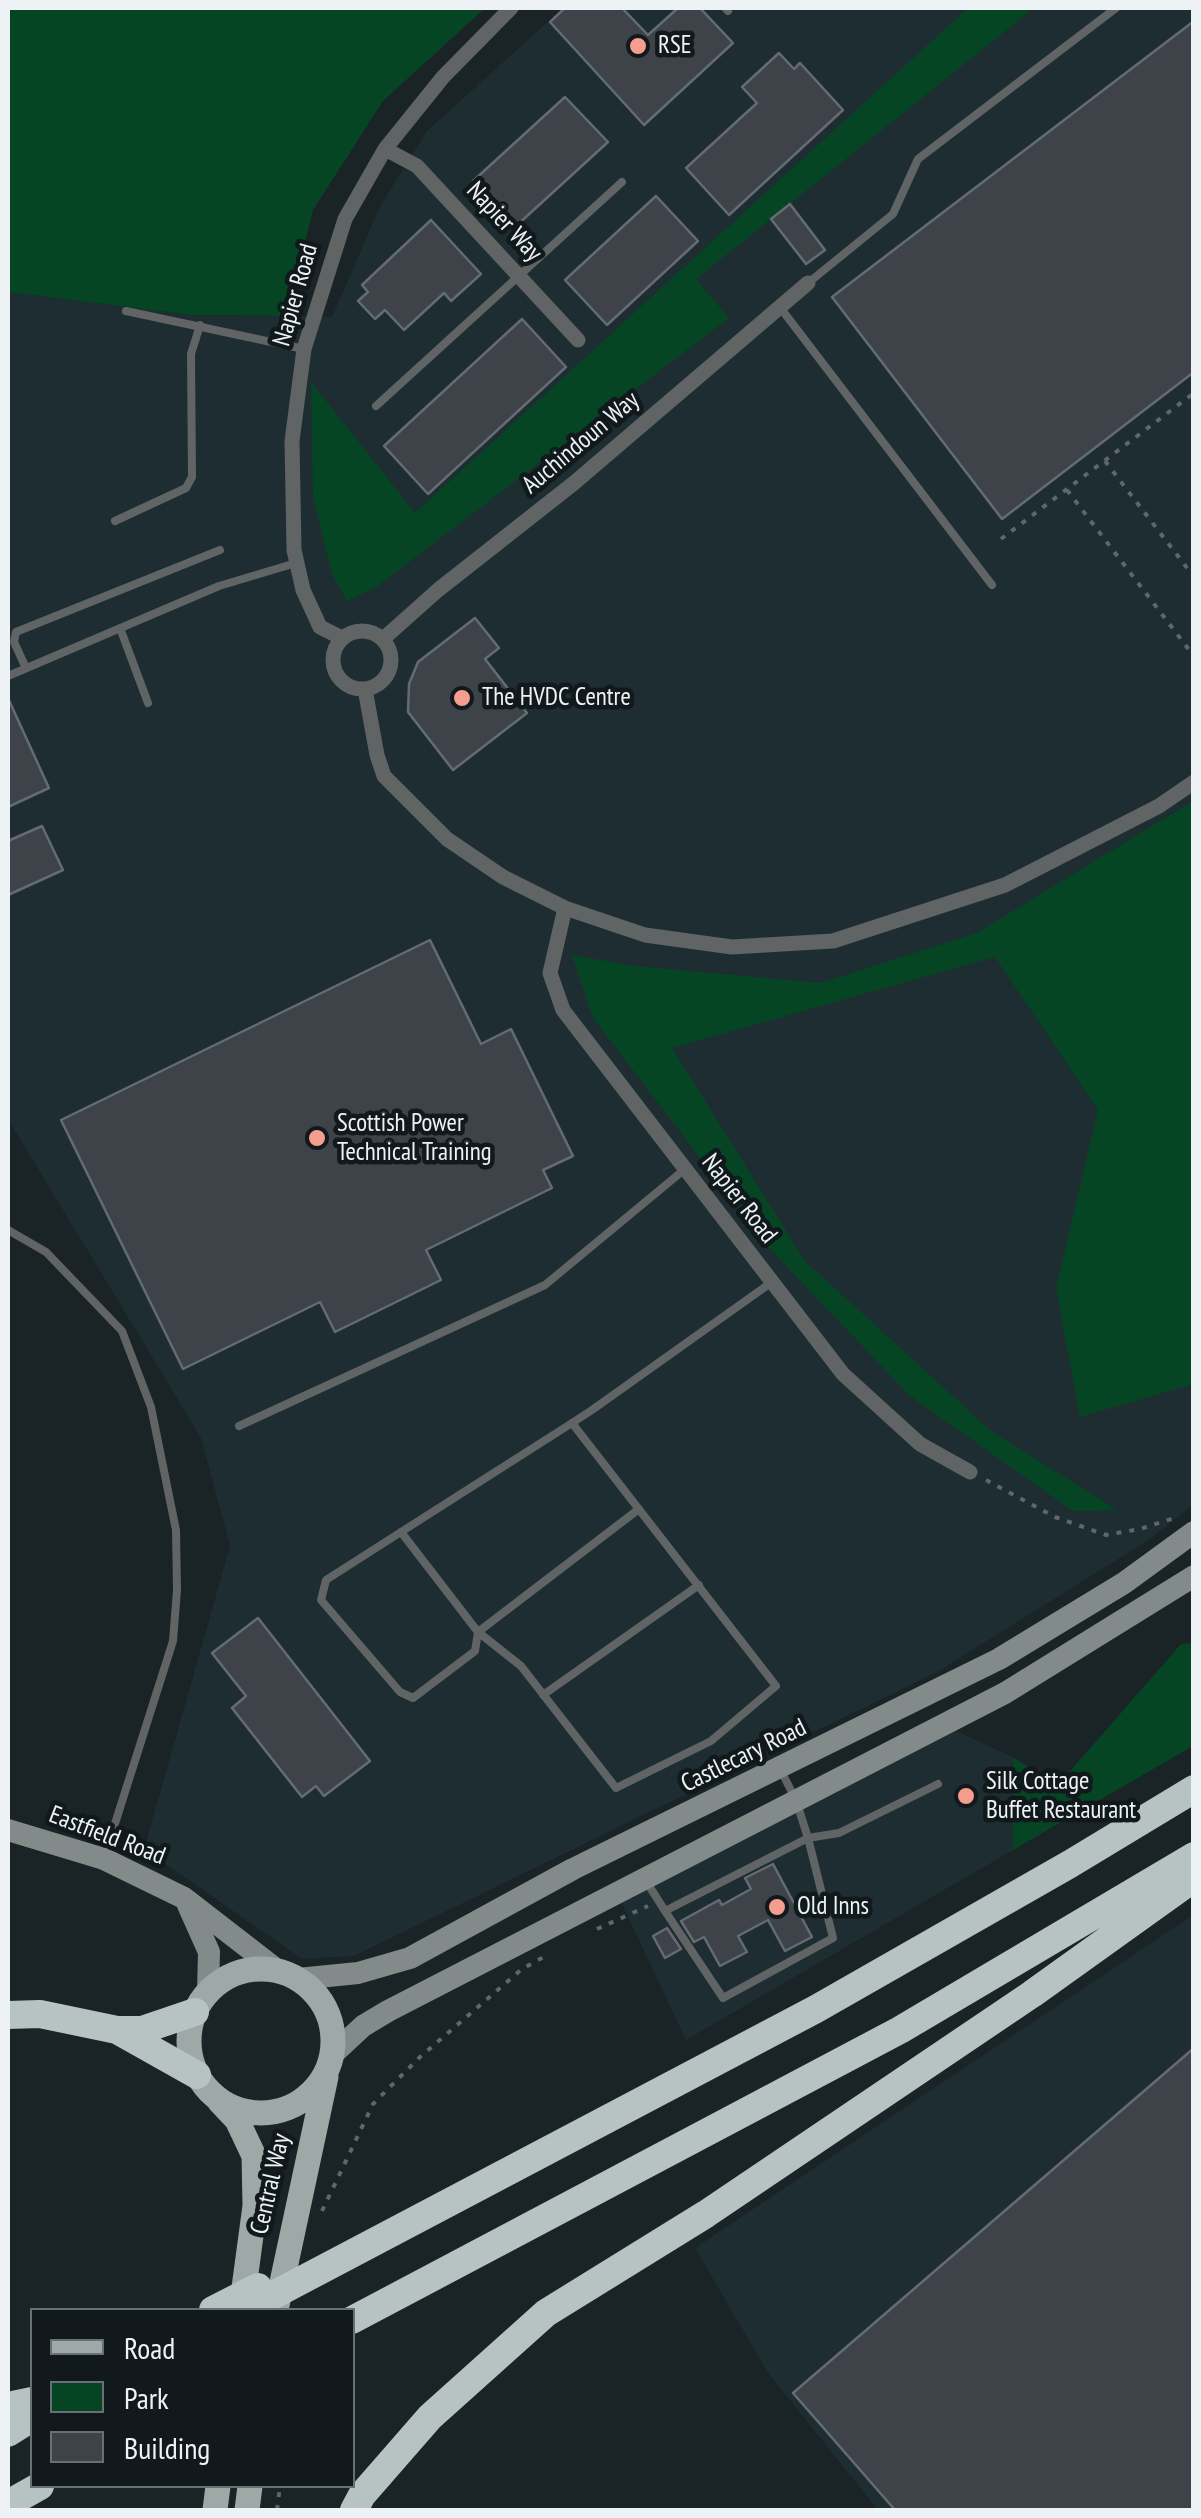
<!DOCTYPE html>
<style>
body{margin:0}
#map{position:relative;width:1201px;height:2518px;overflow:hidden;background:#1a2326;font-family:"PT Sans Narrow",sans-serif}
canvas{display:block}
.frame{position:absolute;inset:0;border:10px solid #edf3f5;pointer-events:none}
.legend{position:absolute;left:30px;top:2308px;width:325px;height:180px;box-sizing:border-box;background:#11191c;border:2px solid #697073;margin:0;padding:12px 18px;list-style:none;font-size:30px;color:#edf3f5}
.legend li{display:flex;align-items:center;gap:20px;height:50px}
.legend b{width:50px;border:2px solid #697073}
</style>
<div id="map">
<canvas width="1201" height="2518"></canvas>
<div class="frame"></div>
<ul class="legend">
<li><b style="height:12px;background:#9ea8a7"></b>Road</li>
<li><b style="height:28px;background:#064523"></b>Park</li>
<li><b style="height:28px;background:#3d4349"></b>Building</li>
</ul>
</div>
<script>
const ctx = document.querySelector('canvas').getContext('2d');
ctx.lineJoin = 'round';
function fill(path, color) { ctx.fillStyle = color; ctx.fill(path, 'evenodd'); }
const toPath = rows => new Path2D(rows.map(r => 'M' + r).join(''));
function trace(path, color, width, dash) { ctx.strokeStyle = color; ctx.lineWidth = width; ctx.lineCap = dash ? 'butt' : 'round'; ctx.setLineDash(dash || []); ctx.stroke(path); }
function write(font, color, halo, rows, align = 'center') {
  ctx.font = font + ' "PT Sans Narrow",sans-serif'; ctx.lineWidth = 9; ctx.setLineDash([]); ctx.textBaseline = 'middle'; ctx.strokeStyle = halo; ctx.fillStyle = color; for (const [text, x, y, turn = 0] of rows) {
    ctx.save(); ctx.translate(x, y); ctx.rotate((+turn || 0) * Math.PI / 180); ctx.textAlign = isNaN(turn) ? turn : align; if (halo) ctx.strokeText(text, 0, 0); ctx.fillText(text, 0, 0); ctx.restore();
  }
}
fill(toPath([
 [563,8,1193,8,1193,1505,1147,1541,937,1672,354,1956,302,1959,144,1849,230,1546,201,1438,8,1119,8,292,192,315,332,317,380,206,427,131],
 [954,1730,1013,1757,1013,1850,686,2040,621,1902],
 [1193,1915,1193,2510,878,2510,768,2373,695,2248]
]), '#1d2d32');
fill(toPath([
 [8,8,485,8,383,101,313,210,287,316,192,315,8,292],
 [968,8,1034,8,696,279,729,318,375,588,347,601,332,574,313,497,311,382,415,513],
 [1193,801,1193,1384,1080,1417,1056,1288,1098,1110,995,957,672,1048,805,1261,991,1431,1117,1510,1073,1511,910,1396,771,1250,593,1018,572,955,635,966,820,983,977,933],
 [1193,1643,1193,1746,1013,1850,1013,1757,1058,1785,1181,1644]
]), '#064523');
const building = toPath([
 [565,8,622,8,648,35,678,8,700,8,733,43,644,125,550,22,565,8],
 [1194,21,1194,372,1002,519,832,297,1194,21],
 [779,53,794,69,800,63,843,110,729,215,686,168,757,103,742,87,779,53],
 [565,97,608,142,515,227,473,181,565,97],
 [656,196,698,241,607,325,565,280,656,196],
 [790,204,825,250,806,264,771,219,790,204],
 [431,220,481,274,451,301,444,293,404,330,385,310,375,319,358,301,368,292,362,285,431,220],
 [522,319,566,367,428,494,384,446,522,319],
 [475,618,499,648,485,659,527,713,453,770,408,712,409,684,418,662,475,618],
 [8,698,49,788,8,807,8,698],
 [42,826,63,870,8,895,8,841,42,826],
 [430,940,481,1044,511,1029,573,1156,543,1170,552,1188,426,1250,441,1280,335,1332,320,1302,183,1369,61,1120,430,940],
 [258,1618,370,1761,324,1796,316,1786,302,1797,232,1708,246,1696,212,1653,258,1618],
 [773,1864,812,1937,785,1951,768,1920,738,1936,747,1952,720,1966,704,1937,694,1942,681,1921,719,1900,722,1905,751,1889,745,1878,773,1864],
 [667,1928,681,1949,665,1958,653,1936,667,1928],
 [1194,2048,1194,2510,895,2510,793,2393,1194,2048]
]);
fill(building, '#3d4349');
trace(building, '#656b72', 2.5);
trace(toPath([
 [1105,461,1194,577],
 [1067,490,1190,651],
 [1001,539,1194,393],
 [986,1480,1055,1517,1106,1535,1140,1529,1177,1517],
 [597,1929,648,1906],
 [322,2211,373,2104,420,2057,522,1969,549,1954],
 [277,2510,280,2486]
]), '#5f676a', 4, [5, 8]);
trace(toPath([
 [725,8,728,11],
 [808,283,893,214,918,159,1116,8],
 [779,306,992,585],
 [126,311,304,349],
 [376,406,622,182],
 [115,521,186,488,192,477,191,354,200,325],
 [120,628,148,703],
 [26,668,14,642,16,632,220,550],
 [8,676,219,586,296,563],
 [8,1230,46,1252,122,1331,151,1407,176,1530,177,1590,173,1641,105,1855],
 [572,1423,776,1686,711,1741,616,1788,521,1666,478,1632,639,1509],
 [239,1426,545,1285,685,1169],
 [401,1532,478,1632,475,1651,413,1698,400,1692,321,1600,326,1580,401,1532,572,1423,592,1410,772,1282],
 [543,1695,699,1585],
 [646,1881,665,1911,808,1838,796,1800,780,1769],
 [665,1911,723,1998,833,1938,808,1838,839,1833,938,1784]
]), '#606464', 8);
trace(toPath([
 [385,149,417,166,578,340],
 '333 660a29 29 0 1 1 58 0a29 29 0 1 1-58 0Z',
 [342,638,320,627,303,590,294,550,292,441,304,349,345,219,385,149,443,77,511,8],
 [383,639,438,590,574,483,808,283],
 [365,689,377,755,384,776,447,839,503,877,565,908,645,935,732,947,833,941,1005,885,1159,806,1194,782],
 [565,908,550,973,563,1010,843,1374,920,1444,970,1472]
]), '#606464', 15);
trace(toPath([
 [8,1830,104,1859,184,1898,277,1970],
 [188,1905,209,1952,208,1992],
 [298,1979,358,1973,410,1958,573,1869,999,1659,1124,1583,1194,1532],
 [332,2055,363,2026,388,2011,1005,1693,1194,1576]
]), '#838b8a', 22);
trace(toPath([
 '189 2041a72 72 0 1 1 144 0a72 72 0 1 1-144 0Z',
 [220,2102,237,2120,254,2156,255,2206,241,2310],
 [276,2310,326,2077],
 [215,2510,218,2486],
 [247,2510,250,2486]
]), '#9ea8a7', 25);
trace(toPath([
 [8,2015,40,2014,117,2030,197,2075],
 [118,2030,142,2030,195,2012],
 [213,2310,258,2287],
 [245,2310,816,2009,1070,1864,1194,1789],
 [352,2320,900,2030,1194,1856],
 [8,2406,32,2401],
 [8,2433,32,2418],
 [8,2504,40,2486],
 [354,2510,362,2495,430,2417,546,2313,706,2214,1032,1994,1194,1878]
]), '#b7c3c2', 28);
for (const [x, y, r, color] of [
 [638,46,10,"#f59d8f"],
 [462,698,10,"#f59d8f"],
 [317,1138,10,"#f59d8f"],
 [966,1796,10,"#f59d8f"],
 [777,1907,10,"#f59d8f"]
]) { const dot = new Path2D(); dot.arc(x, y, r, 0, 2 * Math.PI); ctx.fillStyle = color; ctx.fill(dot); trace(dot, '#11191c', 4); }
write('25px', '#edf3f5', '#11191c', [
 ["RSE",658,46],
 ["The HVDC Centre",482,698],
 ["Scottish Power",337,1124],
 ["Technical Training",337,1153],
 ["Silk Cottage",986,1782],
 ["Buffet Restaurant",986,1811],
 ["Old Inns",797,1907]
], 'left');
write('25px', '#edf3f5', '#11191c', [
 ["Napier Way",504,222,47],
 ["Napier Road",296,295,-74],
 ["Auchindoun Way",581,443,-40],
 ["Napier Road",739,1199,52],
 ["Castlecary Road",744,1756,-26],
 ["Eastfield Road",107,1836,21],
 ["Central Way",271,2184,-77]
]);
</script>
